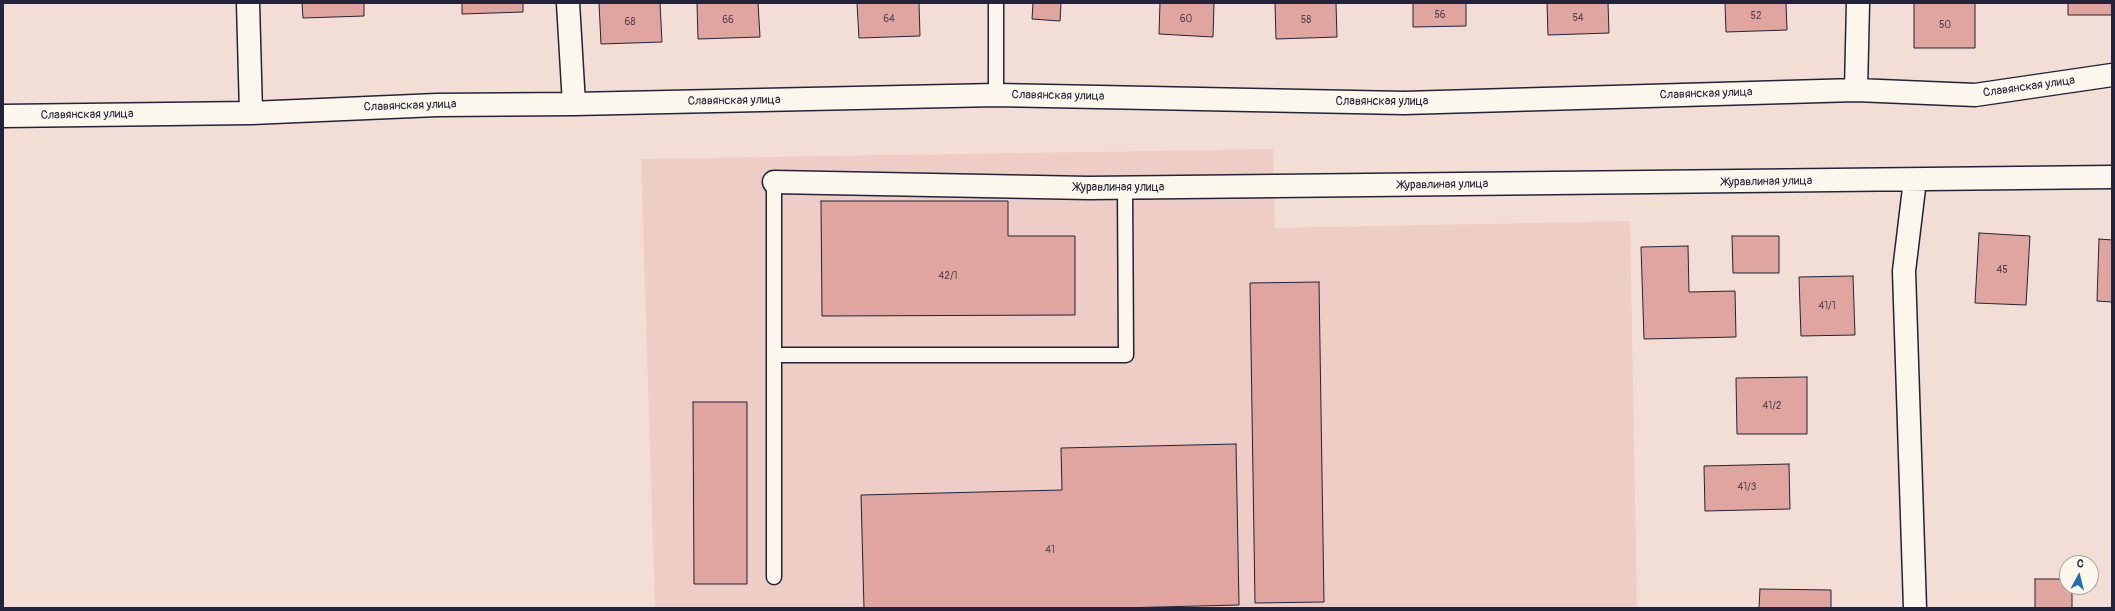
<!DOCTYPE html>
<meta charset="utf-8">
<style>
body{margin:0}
#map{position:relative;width:2115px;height:611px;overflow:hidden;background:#f3ded5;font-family:Pangolin,sans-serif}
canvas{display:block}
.frame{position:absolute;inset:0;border:4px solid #22223b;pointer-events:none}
.north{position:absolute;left:2059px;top:555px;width:40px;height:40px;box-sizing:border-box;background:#fbf7ec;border:1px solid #a4a2a5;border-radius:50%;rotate:7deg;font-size:11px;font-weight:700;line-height:16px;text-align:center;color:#22223b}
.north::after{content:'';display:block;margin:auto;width:14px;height:18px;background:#1f6fb2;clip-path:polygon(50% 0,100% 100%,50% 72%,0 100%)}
</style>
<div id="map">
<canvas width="2115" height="611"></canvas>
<div class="frame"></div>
<div class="north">С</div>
</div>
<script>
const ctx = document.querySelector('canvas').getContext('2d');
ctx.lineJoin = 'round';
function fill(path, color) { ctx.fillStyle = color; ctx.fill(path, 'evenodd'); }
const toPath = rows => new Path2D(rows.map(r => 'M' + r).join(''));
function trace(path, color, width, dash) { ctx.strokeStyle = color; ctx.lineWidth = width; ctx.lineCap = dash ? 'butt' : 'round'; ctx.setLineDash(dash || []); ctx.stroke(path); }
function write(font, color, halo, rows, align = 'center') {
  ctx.font = font + ' Pangolin,sans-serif'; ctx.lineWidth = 3; ctx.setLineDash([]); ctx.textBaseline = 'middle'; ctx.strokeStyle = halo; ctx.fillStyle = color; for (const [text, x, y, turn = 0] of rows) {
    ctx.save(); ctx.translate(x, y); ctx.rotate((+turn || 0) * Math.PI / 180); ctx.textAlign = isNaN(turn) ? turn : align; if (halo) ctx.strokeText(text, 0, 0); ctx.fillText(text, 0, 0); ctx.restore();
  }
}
fill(toPath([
 [1273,149,1275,228,1630,221,1637,608,655,608,641,159]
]), '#edcdc5');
const building = toPath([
 [302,3,364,3,364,16,303,18,302,3],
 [462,3,523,3,523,12,462,14,462,3],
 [599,3,660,3,662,42,601,44,599,3],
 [697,3,758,3,760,37,698,39,697,3],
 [857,3,919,3,920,36,859,38,857,3],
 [1033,3,1061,3,1060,21,1032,19,1033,3],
 [1160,3,1214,3,1213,37,1159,34,1160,3],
 [1275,3,1336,3,1337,37,1276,39,1275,3],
 [1413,3,1466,3,1466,26,1413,27,1413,3],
 [1547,3,1608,3,1609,33,1548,35,1547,3],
 [1725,3,1786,3,1787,30,1726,32,1725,3],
 [1914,3,1975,3,1975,48,1914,48,1914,3],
 [2068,3,2112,3,2112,15,2068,15,2068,3],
 [821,201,1008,201,1008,236,1075,236,1075,315,822,316,821,201],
 [1979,233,2030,236,2026,305,1975,303,1979,233],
 [1732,236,1779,236,1779,273,1733,273,1732,236],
 [2099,239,2112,240,2112,302,2097,301,2099,239],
 [1688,246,1689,292,1735,291,1736,337,1644,339,1641,247,1688,246],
 [1853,276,1855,335,1801,336,1799,277,1853,276],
 [1319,282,1324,602,1255,603,1250,283,1319,282],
 [1807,377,1807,434,1737,434,1736,378,1807,377],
 [693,402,747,402,747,584,694,584,693,402],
 [1236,444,1239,605,1119,608,864,608,861,495,1062,490,1061,448,1236,444],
 [1789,464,1790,509,1705,511,1704,466,1789,464],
 [2035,579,2067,579,2067,587,2072,587,2072,608,2035,608,2035,579],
 [1760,589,1831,590,1831,608,1759,608,1760,589]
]);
fill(building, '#e0a59f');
trace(building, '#22223b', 1);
const lane = toPath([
 [996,3,996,95],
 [774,355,1126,355,1125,188],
 [774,577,774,182]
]);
const street = toPath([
 [248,3,251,113],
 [568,3,574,104],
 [1856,90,1858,3],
 [3,116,251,113,437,105,574,104,996,95,1404,103,1856,90,1975,95,2112,75],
 [774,182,1089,188,2112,177],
 [1915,608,1904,271,1915,180]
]);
trace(lane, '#22223b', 17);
trace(street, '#22223b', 25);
trace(lane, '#fbf7ec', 14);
trace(street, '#fbf7ec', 22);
write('10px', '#524354', null, [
 ["56",1440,15],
 ["52",1756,16],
 ["54",1578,18],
 ["64",889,19],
 ["60",1186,19],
 ["66",728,20],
 ["58",1306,20],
 ["68",630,22],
 ["50",1945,25],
 ["45",2002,270],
 ["42/1",948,276],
 ["41/1",1827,306],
 ["41/2",1772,406],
 ["41/3",1747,487],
 ["41",1050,550]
]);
write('12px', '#22223b', '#fbf7ec', [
 ["Славянская улица",2029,87,-8],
 ["Славянская улица",1706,94,-2],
 ["Славянская улица",1058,96,1],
 ["Славянская улица",734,101,-1],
 ["Славянская улица",1382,102],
 ["Славянская улица",410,106,-2],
 ["Славянская улица",87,115,-1],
 ["Журавлиная улица",1767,182,-1],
 ["Журавлиная улица",1443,185,-1],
 ["Журавлиная улица",1119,188]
]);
</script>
